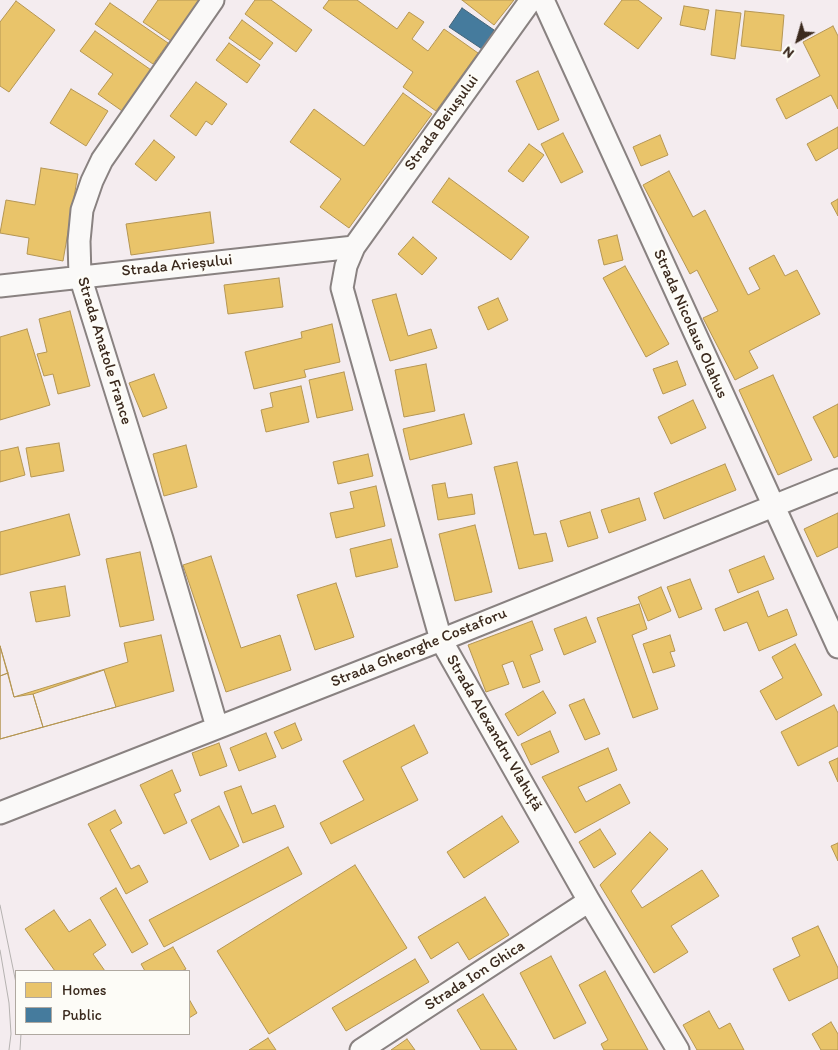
<!DOCTYPE html>
<meta charset="utf-8">
<style>
body{margin:0}
#map{position:relative;width:838px;height:1050px;overflow:hidden;background:#f4ecef;font-family:Itim,sans-serif}
canvas{display:block}
.legend{position:absolute;left:15px;top:970px;width:175px;height:65px;box-sizing:border-box;background:#fdfcf7;border:1px solid #afa8a0;margin:0;padding:6px 9px;list-style:none;font-size:15px;color:#3b2a1e}
.legend li{display:flex;align-items:center;gap:10px;height:25px}
.legend b{width:25px;border:1px solid #afa8a0}
.north{position:absolute;left:773px;top:15px;width:50px;height:50px;-webkit-text-stroke:4px #fdfcf7;paint-order:stroke;rotate:218deg;font-size:14px;font-weight:700;line-height:20px;text-align:center;color:#3b2a1e}
.north::after{content:'';display:block;margin:auto;width:18px;height:22px;background:#3b2a1e;clip-path:polygon(50% 0,100% 100%,50% 72%,0 100%)}
</style>
<div id="map">
<canvas width="838" height="1050"></canvas>
<ul class="legend">
<li><b style="height:14px;background:#e9c46a"></b>Homes</li>
<li><b style="height:14px;background:#457b9d"></b>Public</li>
</ul>
<div class="north">N</div>
</div>
<script>
const ctx = document.querySelector('canvas').getContext('2d');
ctx.lineJoin = 'round';
function fill(path, color) { ctx.fillStyle = color; ctx.fill(path, 'evenodd'); }
const toPath = rows => new Path2D(rows.map(r => 'M' + r).join(''));
function trace(path, color, width, dash) { ctx.strokeStyle = color; ctx.lineWidth = width; ctx.lineCap = dash ? 'butt' : 'round'; ctx.setLineDash(dash || []); ctx.stroke(path); }
function write(font, color, halo, rows, align = 'center') {
  ctx.font = font + ' Itim,sans-serif'; ctx.lineWidth = 5; ctx.setLineDash([]); ctx.textBaseline = 'middle'; ctx.strokeStyle = halo; ctx.fillStyle = color; for (const [text, x, y, turn = 0] of rows) {
    ctx.save(); ctx.translate(x, y); ctx.rotate((+turn || 0) * Math.PI / 180); ctx.textAlign = isNaN(turn) ? turn : align; if (halo) ctx.strokeText(text, 0, 0); ctx.fillText(text, 0, 0); ctx.restore();
  }
}
const homes = toPath([
 [158,0,200,0,171,41,143,22,158,0],
 [255,0,271,0,312,30,296,52,245,14,255,0],
 [329,0,357,0,397,29,409,12,424,22,412,39,428,51,444,29,478,53,436,111,403,87,413,72,323,8,329,0],
 [462,0,514,0,494,25,462,0],
 [622,0,638,0,662,18,638,49,604,24,622,0],
 [16,1,55,30,9,92,0,86,0,22,16,1],
 [110,3,168,43,153,64,95,24,110,3],
 [684,6,709,10,705,30,680,25,684,6],
 [716,10,741,13,735,59,711,55,716,10],
 [745,11,784,15,781,51,741,46,745,11],
 [242,20,273,43,260,60,229,38,242,20],
 [833,26,838,36,838,109,831,95,786,119,776,99,820,76,803,42,833,26],
 [95,31,154,72,125,113,98,94,113,74,80,51,95,31],
 [229,43,260,65,247,83,216,60,229,43],
 [538,71,559,120,538,130,516,81,538,71],
 [196,82,227,104,212,125,206,121,196,136,170,116,196,82],
 [71,89,108,111,86,146,50,123,71,89],
 [403,93,432,114,349,228,320,207,341,179,290,142,314,109,364,146,403,93],
 [838,127,838,148,816,161,807,144,838,127],
 [563,133,583,172,561,183,541,144,563,133],
 [660,135,668,155,641,166,633,147,660,135],
 [154,140,175,157,156,181,135,164,154,140],
 [529,144,544,155,523,182,508,171,529,144],
 [41,168,78,174,63,261,27,254,29,238,0,233,6,200,35,205,41,168],
 [669,171,693,217,705,210,748,295,760,289,749,268,774,255,785,276,797,270,820,314,749,351,758,368,735,380,703,318,718,311,697,270,690,274,643,185,669,171],
 [449,178,529,237,511,260,432,202,449,178],
 [838,199,838,216,831,203,838,199],
 [210,212,214,243,131,255,126,224,210,212],
 [617,235,623,260,604,265,598,240,617,235],
 [413,237,437,258,422,275,398,254,413,237],
 [625,266,669,344,646,357,603,278,625,266],
 [279,278,283,307,228,314,224,285,279,278],
 [396,294,408,336,431,329,437,348,390,361,372,300,396,294],
 [498,298,508,320,488,330,478,307,498,298],
 [70,311,90,386,58,394,53,374,44,376,37,354,47,352,39,319,70,311],
 [332,324,340,362,304,370,306,377,254,389,245,352,302,338,301,332,332,324],
 [27,329,50,405,0,420,0,337,27,329],
 [677,361,686,385,663,394,653,369,677,361],
 [426,364,435,411,404,417,395,370,426,364],
 [344,372,353,410,317,418,309,380,344,372],
 [154,374,167,408,143,417,129,383,154,374],
 [773,375,812,460,778,475,739,390,773,375],
 [301,386,309,422,266,432,261,410,273,407,270,393,301,386],
 [693,400,706,428,671,444,658,417,693,400],
 [838,404,838,456,834,458,813,417,838,404],
 [464,414,472,444,410,460,403,429,464,414],
 [59,443,64,471,31,477,26,448,59,443],
 [186,445,197,487,164,496,153,454,186,445],
 [18,447,25,475,0,482,0,451,18,447],
 [368,454,373,476,338,484,333,462,368,454],
 [517,462,534,535,546,533,553,561,519,569,494,467,517,462],
 [725,464,736,490,664,519,654,493,725,464],
 [445,483,448,498,472,494,475,514,438,520,432,485,445,483],
 [376,486,385,526,336,538,330,513,354,508,350,492,376,486],
 [639,498,646,520,609,533,601,510,639,498],
 [590,512,598,538,568,547,560,521,590,512],
 [838,513,838,547,817,557,804,529,838,513],
 [69,514,80,555,0,575,0,532,69,514],
 [475,525,492,592,455,601,439,534,475,525],
 [391,539,398,567,356,577,350,549,391,539],
 [140,552,154,620,120,627,106,559,140,552],
 [211,556,241,648,280,635,291,670,226,692,183,565,211,556],
 [764,556,774,579,738,593,729,570,764,556],
 [690,579,702,609,679,618,667,587,690,579],
 [336,583,354,637,315,650,297,595,336,583],
 [65,586,70,616,36,622,30,592,65,586],
 [661,587,671,611,648,621,638,597,661,587],
 [758,591,768,617,787,609,797,635,759,651,747,622,724,631,715,609,758,591],
 [639,604,647,629,632,635,658,709,633,718,597,618,639,604],
 [586,617,596,642,564,655,554,629,586,617],
 [532,621,543,650,530,655,540,682,523,688,513,661,502,665,509,684,486,692,468,645,532,621],
 [161,635,174,691,0,739,0,646,14,697,128,662,124,643,161,635],
 [670,635,675,651,670,652,675,666,653,673,643,644,670,635],
 [795,644,822,695,776,720,760,691,783,678,772,657,795,644],
 [0,646,8,673,0,676,0,646],
 [104,670,116,707,43,727,33,694,104,670],
 [8,673,14,697,33,694,43,727,0,739,0,676,8,673],
 [543,691,556,713,518,736,505,714,543,691],
 [584,699,600,734,585,740,569,705,584,699],
 [834,705,838,713,838,746,798,766,781,732,834,705],
 [295,723,302,740,282,749,274,732,295,723],
 [414,725,428,753,401,767,418,800,331,844,320,823,364,800,343,761,414,725],
 [550,731,559,752,531,765,521,744,550,731],
 [266,733,276,757,239,771,230,748,266,733],
 [219,743,227,766,200,776,192,753,219,743],
 [608,748,617,770,578,787,586,802,620,784,630,803,575,833,542,777,608,748],
 [838,758,838,782,829,762,838,758],
 [172,770,181,791,174,794,187,823,164,834,140,785,172,770],
 [241,786,252,814,275,805,284,827,243,843,224,792,241,786],
 [219,806,239,846,210,860,191,820,219,806],
 [115,810,122,823,110,830,131,869,139,865,148,882,126,894,88,824,115,810],
 [502,816,519,842,464,878,447,852,502,816],
 [600,829,616,854,594,868,579,842,600,829],
 [650,832,668,849,631,891,642,908,702,870,719,896,671,926,688,952,654,973,600,885,650,832],
 [838,843,838,861,831,846,838,843],
 [288,847,302,874,164,947,149,920,288,847],
 [355,865,407,948,269,1034,217,951,355,865],
 [116,888,148,944,132,953,100,898,116,888],
 [485,897,509,935,469,960,458,942,431,959,418,937,485,897],
 [54,910,69,932,90,919,106,945,93,954,105,971,55,971,25,929,54,910],
 [818,926,838,968,838,978,789,1001,773,969,800,956,792,938,818,926],
 [173,947,186,969,182,971,145,971,141,964,173,947],
 [551,956,586,1023,554,1039,520,973,551,956],
 [415,959,429,982,346,1031,332,1008,415,959],
 [605,971,648,1050,604,1050,601,1044,608,1040,579,985,605,971],
 [483,994,517,1050,481,1050,457,1010,483,994],
 [189,999,197,1013,189,1018,189,999],
 [709,1011,719,1029,730,1023,744,1050,697,1050,683,1025,709,1011],
 [831,1022,838,1034,838,1050,821,1050,812,1034,831,1022],
 [268,1038,276,1050,249,1050,268,1038],
 [407,1039,415,1050,391,1050,407,1039]
]);
fill(homes, '#e9c46a');
trace(homes, '#b59653', 1);
const public = toPath([
 [462,8,494,30,482,49,449,27,462,8]
]);
fill(public, '#457b9d');
trace(public, '#426377', 1);
const street = toPath([
 [213,0,102,160,92,181,82,210,79,241,80,276,162,539,217,727],
 [531,0,354,247,346,266,342,288,441,640,589,901,678,1050],
 [543,0,838,647],
 [0,286,354,247],
 [0,813,441,640,838,480],
 [361,1050,589,901]
]);
trace(street, '#898281', 25);
trace(street, '#faf9f8', 21);
trace(toPath([
 [0,905,16,983],
 [0,950,9,1003,11,1034,9,1050],
 [20,1050,21,1034]
]), '#b5b2b0', 1);
write('16px', '#3b2a1e', '#fdfcf7', [
 ["Strada Beiușului",442,123,-54],
 ["Strada Arieșului",177,266,-6],
 ["Strada Nicolaus Olahus",690,324,66],
 ["Strada Anatole France",104,351,73],
 ["Strada Gheorghe Costaforu",419,648,-22],
 ["Strada Alexandru Vlahuță",494,733,60],
 ["Strada Ion Ghica",475,976,-33]
]);
</script>
